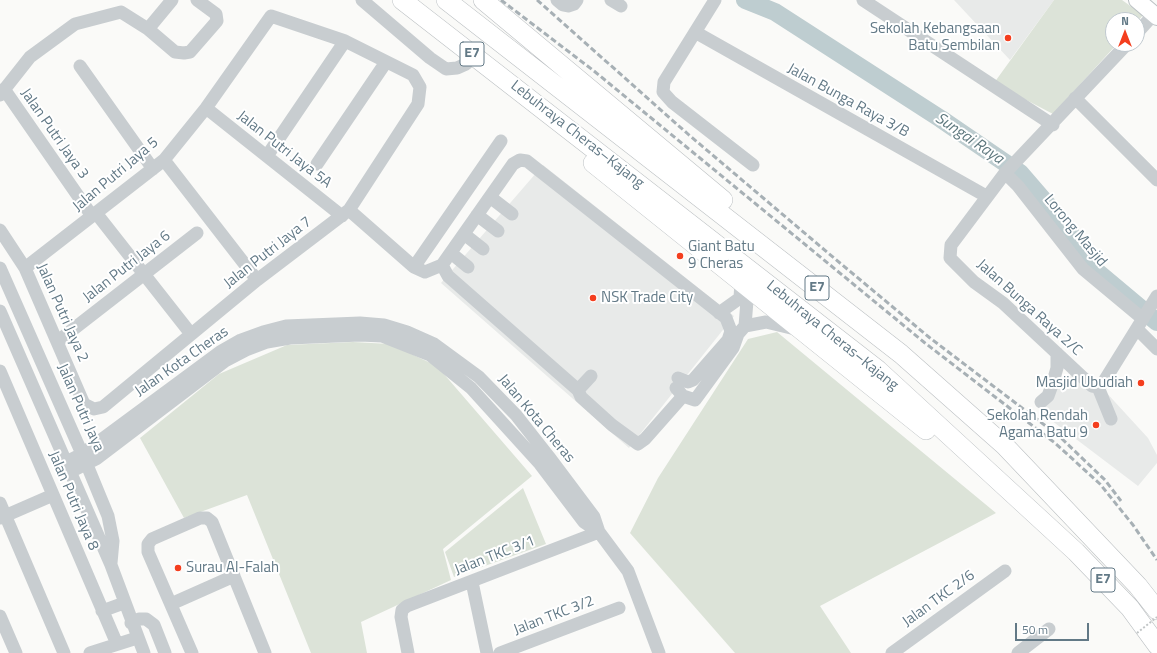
<!DOCTYPE html>
<meta charset="utf-8">
<style>
body{margin:0}
#map{position:relative;width:1157px;height:653px;overflow:hidden;background:#fafaf8;font-family:"Titillium Web",sans-serif}
canvas{display:block}
.north{position:absolute;left:1105px;top:12px;width:40px;height:40px;box-sizing:border-box;background:#fff;border:1px solid #c0c9cf;border-radius:50%;rotate:0deg;font-size:11px;font-weight:700;line-height:16px;text-align:center;color:#627986}
.north::after{content:'';display:block;margin:auto;width:14px;height:18px;background:#f43e1e;clip-path:polygon(50% 0,100% 100%,50% 72%,0 100%)}
.scale{position:absolute;left:1015px;top:623px;width:74px;height:18px;box-sizing:border-box;border:2px solid #627986;border-top:0;padding-left:5px;font-size:12px;line-height:14px;white-space:nowrap;color:#627986;-webkit-text-stroke:3px #fff;paint-order:stroke}
</style>
<div id="map">
<canvas width="1157" height="653"></canvas>
<div class="north">N</div>
<div class="scale">50 m</div>
</div>
<script>
const ctx = document.querySelector('canvas').getContext('2d');
ctx.lineJoin = 'round';
function fill(path, color) { ctx.fillStyle = color; ctx.fill(path, 'evenodd'); }
const toPath = rows => new Path2D(rows.map(r => 'M' + r).join(''));
function trace(path, color, width, dash) { ctx.strokeStyle = color; ctx.lineWidth = width; ctx.lineCap = dash ? 'butt' : 'round'; ctx.setLineDash(dash || []); ctx.stroke(path); }
function write(font, color, halo, rows, align = 'center') {
  ctx.font = font + ' "Titillium Web",sans-serif'; ctx.lineWidth = 4; ctx.setLineDash([]); ctx.textBaseline = 'middle'; ctx.strokeStyle = halo; ctx.fillStyle = color; for (const [text, x, y, turn = 0] of rows) {
    ctx.save(); ctx.translate(x, y); ctx.rotate((+turn || 0) * Math.PI / 180); ctx.textAlign = isNaN(turn) ? turn : align; if (halo) ctx.strokeText(text, 0, 0); ctx.fillText(text, 0, 0); ctx.restore();
  }
}
fill(toPath([
 [954,0,1054,0,1010,60],
 [543,165,734,316,629,448,441,283],
 [1070,372,1104,390,1148,438,1157,455,1157,463,1138,486,1039,411]
]), '#e8eae9');
fill(toPath([
 [1054,0,1122,0,1143,15,1137,22,1137,20,1113,20,1113,44,1117,44,1053,114,994,83],
 [777,332,996,513,820,606,851,653,735,653,630,533,658,478,748,339],
 [353,342,390,344,437,366,532,476,443,549,451,580,361,622,367,653,311,653,247,495,184,518,140,438,219,374,287,345],
 [523,488,546,544,454,577,445,552]
]), '#dce3d8');
trace(toPath([
 [745,0,775,12,941,119,1020,173,1064,224,1096,271,1157,322]
]), '#becdd0', 18);
const major = toPath([
 [1137,0,1157,17]
]);
const highway = toPath([
 [402,0,878,370,1076,552,1130,608,1157,645],
 [446,0,901,354,1005,446,1138,586,1157,610],
 [483,0,723,200],
 [593,163,926,430]
]);
trace(major, '#bac0c3', 18);
trace(highway, '#bcc0c3', 20);
trace(toPath([
 [362,0,430,58,446,69,457,68,466,64,475,56],
 [557,0,563,5,568,6,574,4,577,0],
 [611,0,621,6],
 [715,0,664,82,663,92,672,102,753,165],
 [863,0,1053,125],
 [148,29,172,0],
 [695,32,986,196],
 [1137,33,1154,14],
 [80,66,153,169],
 [4,89,92,216],
 [0,95,30,57,75,24,121,12,148,29,175,52,184,53,190,52,217,21,216,14,197,0],
 [1075,98,1157,180],
 [206,108,342,216],
 [267,156,345,41],
 [164,160,257,280],
 [317,164,386,62],
 [1005,173,1018,186,1083,269,1143,319],
 [490,197,512,214],
 [349,210,414,267,425,272,442,265],
 [96,213,191,334],
 [477,215,498,231],
 [0,230,25,268,84,404,94,409,103,407,257,280,349,210,418,104,420,87,413,75,345,41,271,16,206,108,164,160,25,268],
 [464,234,483,249],
 [451,253,468,267],
 [414,267,501,141],
 [0,268,87,465,108,516,113,541,111,563],
 [0,311,111,565,144,653],
 [719,313,740,298,741,282],
 [745,326,766,322,795,329],
 [1137,329,1157,349],
 [58,341,197,233],
 [0,371,117,644],
 [678,378,688,382,693,380,728,340,731,331,726,318,527,161,520,160,513,164,442,265,448,276,578,390,581,397,612,425,638,444,645,439,683,396],
 [1098,387,1092,386,1003,303,974,282,950,258,951,245,1005,173,1127,44],
 [1098,387,1103,383,1157,296],
 [1098,387,1111,419],
 [676,388,683,396,695,400,733,348,738,334,745,326,748,288],
 [578,390,591,376],
 [1041,402,1048,396,1052,385,1057,368,1057,353],
 [66,462,82,454,220,352,241,340,263,332,286,326,360,323,384,325,407,332,434,344,479,377,516,415,549,457,594,517,599,532,628,571,659,653],
 [70,472,96,459,225,361,246,350,267,342,290,338,360,335,382,336,430,355,471,388,540,464,584,522,599,532],
 [0,503,64,653],
 [0,518,53,495],
 [472,582,487,653],
 [171,604,234,576],
 [102,611,124,603],
 [0,616,16,653],
 [131,623,139,619,146,619,154,625,165,653],
 [90,653,137,638],
 [192,653,148,552,148,544,152,539,200,518,207,518,212,522,265,653],
 [408,653,401,617,402,610,407,606,599,532],
 [500,653,619,608],
 [892,653,1005,571],
 [1018,653,1049,629]
]), '#c8cdd0', 13);
trace(major, '#fff', 16);
trace(highway, '#fff', 19);
trace(toPath([
 [501,0,594,71,925,343,1055,443,1100,484,1133,525,1157,560],
 [537,0,689,135,834,258,930,338,1059,436,1105,480,1121,501]
]), '#a7b0b5', 3, [6, 3]);
trace(toPath([
 [1137,633,1157,617]
]), '#c1c5c6', 2, [2, 2]);
for (const [x, y, r, color] of [
 [1008,38,4,"#f43e1e"],
 [680,256,4,"#f43e1e"],
 [593,298,4,"#f43e1e"],
 [1141,383,4,"#f43e1e"],
 [1096,425,4,"#f43e1e"],
 [178,568,4,"#f43e1e"]
]) { const dot = new Path2D(); dot.arc(x, y, r, 0, 2 * Math.PI); ctx.fillStyle = color; ctx.fill(dot); trace(dot, '#fff', 1.5); }
for (const [x, y, w] of [
 [472,54,24],
 [817,288,24],
 [1103,580,24]
]) { const box = new Path2D(); box.roundRect(x - w / 2, y - 12, w, 24, 3); ctx.fillStyle = '#fff'; ctx.fill(box); trace(box, '#627986', 1); }
write('bold 14px', '#627986', null, [
 ["E7",472,54],
 ["E7",817,288],
 ["E7",1103,580]
]);
write('15px', '#627986', '#fff', [
 ["Sekolah Kebangsaan",1000,29],
 ["Batu Sembilan",1000,46],
 ["Giant Batu",688,247,"left"],
 ["9 Cheras",688,264,"left"],
 ["NSK Trade City",601,298,"left"],
 ["Masjid Ubudiah",1133,383],
 ["Sekolah Rendah",1088,416],
 ["Agama Batu 9",1088,433],
 ["Surau Al-Falah",186,568,"left"]
], 'right');
write('15px', '#627986', '#fff', [
 ["Jalan Bunga Raya 3/B",848,101,29],
 ["Jalan Putri Jaya 3",54,134,55],
 ["Lebuhraya Cheras–Kajang",577,135,38],
 ["Jalan Putri Jaya 5A",284,150,38],
 ["Jalan Putri Jaya 5",116,175,-40],
 ["Lorong Masjid",1075,231,50],
 ["Jalan Putri Jaya 7",268,253,-38],
 ["Jalan Putri Jaya 6",127,267,-38],
 ["Jalan Bunga Raya 2/C",1029,308,42],
 ["Jalan Putri Jaya 2",62,313,66],
 ["Lebuhraya Cheras–Kajang",832,336,39],
 ["Jalan Kota Cheras",182,362,-35],
 ["Jalan Putri Jaya",80,408,66],
 ["Jalan Kota Cheras",536,419,50],
 ["Jalan Putri Jaya 8",73,501,67],
 ["Jalan TKC 3/1",495,556,-21],
 ["Jalan TKC 2/6",939,599,-36],
 ["Jalan TKC 3/2",554,616,-21]
]);
write('italic 16px', '#5e787e', '#fff', [
 ["Sungai Raya",969,139,34]
]);
</script>
